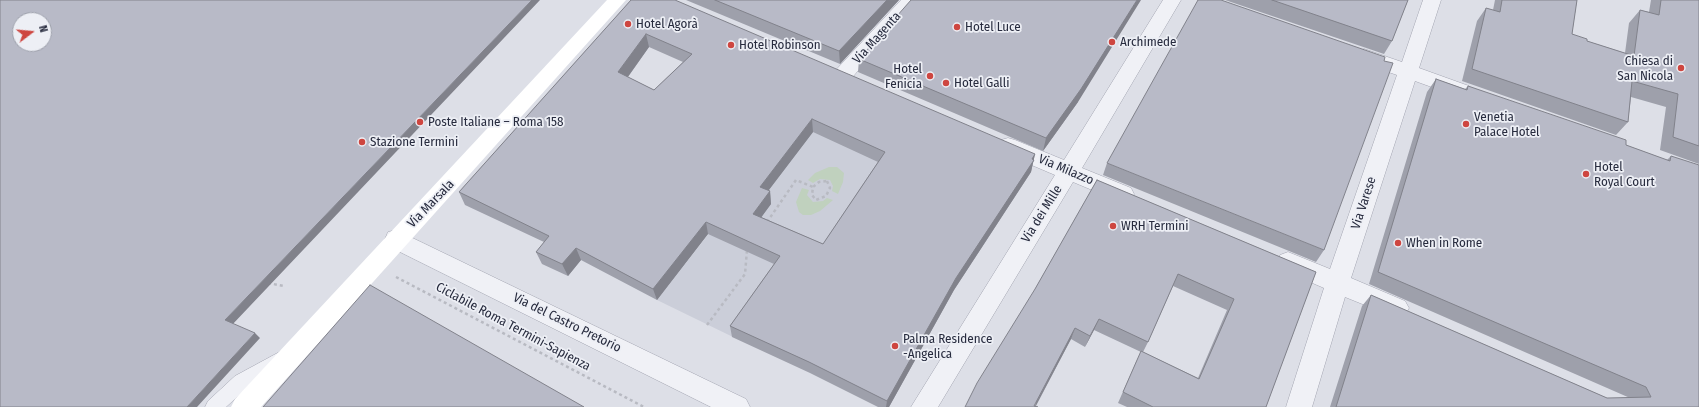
<!DOCTYPE html>
<meta charset="utf-8">
<style>
body{margin:0}
#map{position:relative;width:1699px;height:407px;overflow:hidden;background:#dddfe7;font-family:"Fira Sans Condensed",sans-serif}
canvas{display:block}
.north{position:absolute;left:12px;top:12px;width:40px;height:40px;box-sizing:border-box;background:#edeff5;border:1px solid #9ea1ac;border-radius:50%;rotate:74deg;font-size:11px;font-weight:700;line-height:16px;text-align:center;color:#272b3e}
.north::after{content:'';display:block;margin:auto;width:14px;height:18px;background:#ce4640;clip-path:polygon(50% 0,100% 100%,50% 72%,0 100%)}
</style>
<div id="map">
<canvas width="1699" height="407"></canvas>
<div class="north">N</div>
</div>
<script>
const ctx = document.querySelector('canvas').getContext('2d');
ctx.lineJoin = 'round';
function fill(path, color) { ctx.fillStyle = color; ctx.fill(path, 'evenodd'); }
const toPath = rows => new Path2D(rows.map(r => 'M' + r).join(''));
function trace(path, color, width, dash) { ctx.strokeStyle = color; ctx.lineWidth = width; ctx.lineCap = dash ? 'butt' : 'round'; ctx.setLineDash(dash || []); ctx.stroke(path); }
function write(font, color, halo, rows, align = 'center') {
  ctx.font = font + ' "Fira Sans Condensed",sans-serif'; ctx.lineWidth = 3.5; ctx.setLineDash([]); ctx.textBaseline = 'middle'; ctx.strokeStyle = halo; ctx.fillStyle = color; for (const [text, x, y, turn = 0] of rows) {
    ctx.save(); ctx.translate(x, y); ctx.rotate((+turn || 0) * Math.PI / 180); ctx.textAlign = isNaN(turn) ? turn : align; if (halo) ctx.strokeText(text, 0, 0); ctx.fillText(text, 0, 0); ctx.restore();
  }
}
fill(toPath([
 [782,119,949,138,733,337,657,300,742,191]
]), '#cbced9');
fill(toPath([
 [829,167,837,167,844,173,843,182,838,194,832,191,833,186,830,180,820,179,813,183,808,180,815,173],
 [802,188,809,190,807,195,813,202,823,201,827,198,833,200,820,211,811,215,803,215,799,212,796,202]
]), '#c0d1be');
const service = toPath([
 [283,350,289,353,291,358,289,363,247,388,226,407,205,407,208,401,235,376,283,350]
]);
const minor = toPath([
 [901,0,920,0,849,81,842,83,835,81,832,76,835,71,901,0],
 [1163,0,1181,0,1082,168,1131,188,1134,194,1131,200,1123,203,1073,182,938,407,911,407,1055,175,1001,152,998,146,1001,140,1008,138,1015,140,1064,160,1163,0],
 [1423,0,1441,0,1419,68,1469,86,1472,91,1469,96,1462,98,1415,81,1351,278,1405,301,1409,308,1405,315,1397,318,1345,297,1312,407,1286,407,1324,288,1280,269,1276,262,1280,255,1288,252,1330,269,1397,75,1357,61,1354,56,1357,51,1364,49,1402,62,1423,0]
]);
const tertiary = toPath([
 [396,230,746,399,750,407,711,407,388,246,385,239,388,232,396,230]
]);
trace(service, '#a3a5b1', 1);
trace(minor, '#a3a5b1', 1);
trace(tertiary, '#a3a5b1', 1);
trace(toPath([
 [827,181,830,188,826,196,816,200,812,195,813,187,819,182,827,181],
 [767,222,796,180,813,187],
 [396,277,644,407],
 [268,283,284,286],
 [707,325,745,274,747,250]
]), '#b8bac2', 2.5, [3, 3]);
fill(service, '#f0f1f6');
fill(minor, '#f0f1f6');
fill(tertiary, '#f0f1f6');
fill(toPath([
 [607,0,626,0,261,407,231,407,235,399,607,0]
]), '#fff');
fill(toPath([
 [631,0,1035,154,1031,172,954,290,889,407,878,407,810,373,732,337,730,326,774,264,708,234,657,300,581,260,568,276,542,264,536,252,544,242,465,205,459,192],
 [649,47,683,62,654,90,628,77],
 [813,132,878,162,823,244,761,217,771,204,770,191,768,191],
 [686,0,899,0,840,64],
 [1225,0,1408,0,1392,41,1384,54],
 [1495,0,1577,0,1572,34,1587,41,1625,53,1629,23,1640,10,1649,12,1651,0,1699,0,1699,164,1660,150,1666,107,1631,97,1628,122,1616,135,1462,81,1477,21,1486,8,1493,10],
 [859,59,1078,102,1043,151,858,72],
 [1436,79,1465,89,1468,86,1626,145,1667,160,1671,156,1699,407,1330,407,1362,306,1371,295,1607,398,1630,398,1369,284,1427,92],
 [1107,163,1324,250,1316,262,1103,175],
 [1097,180,1316,272,1266,407,1127,407,1118,403,1136,362,1141,352,1094,330,1085,347,1071,339,1036,406,1035,289],
 [1173,286,1227,310,1198,378,1143,352,1148,342]
]), '#9ea0ab');
fill(toPath([
 [532,0,540,0,231,326,225,320],
 [887,0,899,0,840,64,839,51],
 [1137,0,1141,0,1078,102,1043,151,1046,138],
 [646,34,649,47,622,85,618,72],
 [812,119,813,132,762,199,760,187],
 [1035,154,1031,172,954,290,889,407,886,407,887,401,956,278],
 [770,191,771,204,755,226,753,214],
 [706,222,708,234,657,300,653,289],
 [576,248,581,260,568,276,562,264],
 [1099,319,1094,330,1085,347,1090,336],
 [1075,328,1071,339,1035,407,1034,407],
 [255,333,260,338,197,407,187,407]
]), '#81828b');
const building = toPath([
 [0,0,532,0,225,320,255,333,187,407,0,407,0,0],
 [20,20,44,20,44,44,20,44,20,20],
 [631,0,675,0,1035,154,1032,159,1034,160,956,278,887,401,809,362,730,326,780,256,706,222,653,289,576,248,562,264,536,252,549,236,459,192,631,0],
 [646,34,692,54,654,90,618,72,646,34],
 [812,119,885,152,823,244,753,214,770,191,760,187,812,119],
 [715,0,887,0,839,51,715,0],
 [911,0,1137,0,1081,89,1046,138,859,59,911,0],
 [1198,0,1221,0,1385,57,1384,61,1393,63,1324,250,1107,163,1198,0],
 [1272,0,1408,0,1392,41,1272,0],
 [1502,0,1577,0,1572,34,1587,39,1587,41,1634,56,1640,10,1659,15,1661,0,1699,0,1699,146,1673,137,1678,94,1632,81,1628,122,1472,69,1486,8,1500,12,1502,0],
 [1436,79,1467,90,1468,86,1626,140,1626,145,1670,161,1671,156,1699,165,1699,407,1336,407,1371,295,1607,398,1651,397,1646,387,1378,272,1436,79],
 [1097,180,1316,272,1266,407,1153,407,1123,392,1141,351,1199,379,1234,299,1178,274,1148,342,1099,319,1090,336,1075,328,1034,406,1038,407,965,407,977,383,1035,289,1097,180],
 [370,285,577,403,584,407,263,407,370,285]
]);
fill(building, '#b8bac7');
trace(building, '#81828b', 1);
for (const [x, y, r, color] of [
 [628,24,4,"#ce4640"],
 [957,27,4,"#ce4640"],
 [1112,42,4,"#ce4640"],
 [731,45,4,"#ce4640"],
 [1681,68,4,"#ce4640"],
 [930,76,4,"#ce4640"],
 [946,83,4,"#ce4640"],
 [420,122,4,"#ce4640"],
 [1466,124,4,"#ce4640"],
 [362,142,4,"#ce4640"],
 [1586,174,4,"#ce4640"],
 [1113,226,4,"#ce4640"],
 [1398,243,4,"#ce4640"],
 [895,346,4,"#ce4640"]
]) { const dot = new Path2D(); dot.arc(x, y, r, 0, 2 * Math.PI); ctx.fillStyle = color; ctx.fill(dot); trace(dot, '#edeff5', 1.5); }
write('13px', '#272b3e', '#edeff5', [
 ["Hotel Agorà",636,24],
 ["Hotel Luce",965,27],
 ["Archimede",1120,42],
 ["Hotel Robinson",739,45],
 ["Chiesa di",1673,61,"right"],
 ["San Nicola",1673,76,"right"],
 ["Hotel",922,69,"right"],
 ["Fenicia",922,84,"right"],
 ["Hotel Galli",954,83],
 ["Venetia",1474,117],
 ["Palace Hotel",1474,132],
 ["Poste Italiane – Roma 158",428,122],
 ["Stazione Termini",370,142],
 ["Hotel",1594,167],
 ["Royal Court",1594,182],
 ["WRH Termini",1121,226],
 ["When in Rome",1406,243],
 ["Palma Residence",903,339],
 ["-Angelica",903,354]
], 'left');
write('13px', '#272b3e', '#edeff5', [
 ["Via Magenta",877,38,-48],
 ["Via Milazzo",1066,170,23],
 ["Via Varese",1364,203,-72],
 ["Via Marsala",431,204,-46],
 ["Via dei Mille",1042,214,-58],
 ["Via del Castro Pretorio",567,323,26],
 ["Ciclabile Roma Termini-Sapienza",513,327,28]
]);
</script>
